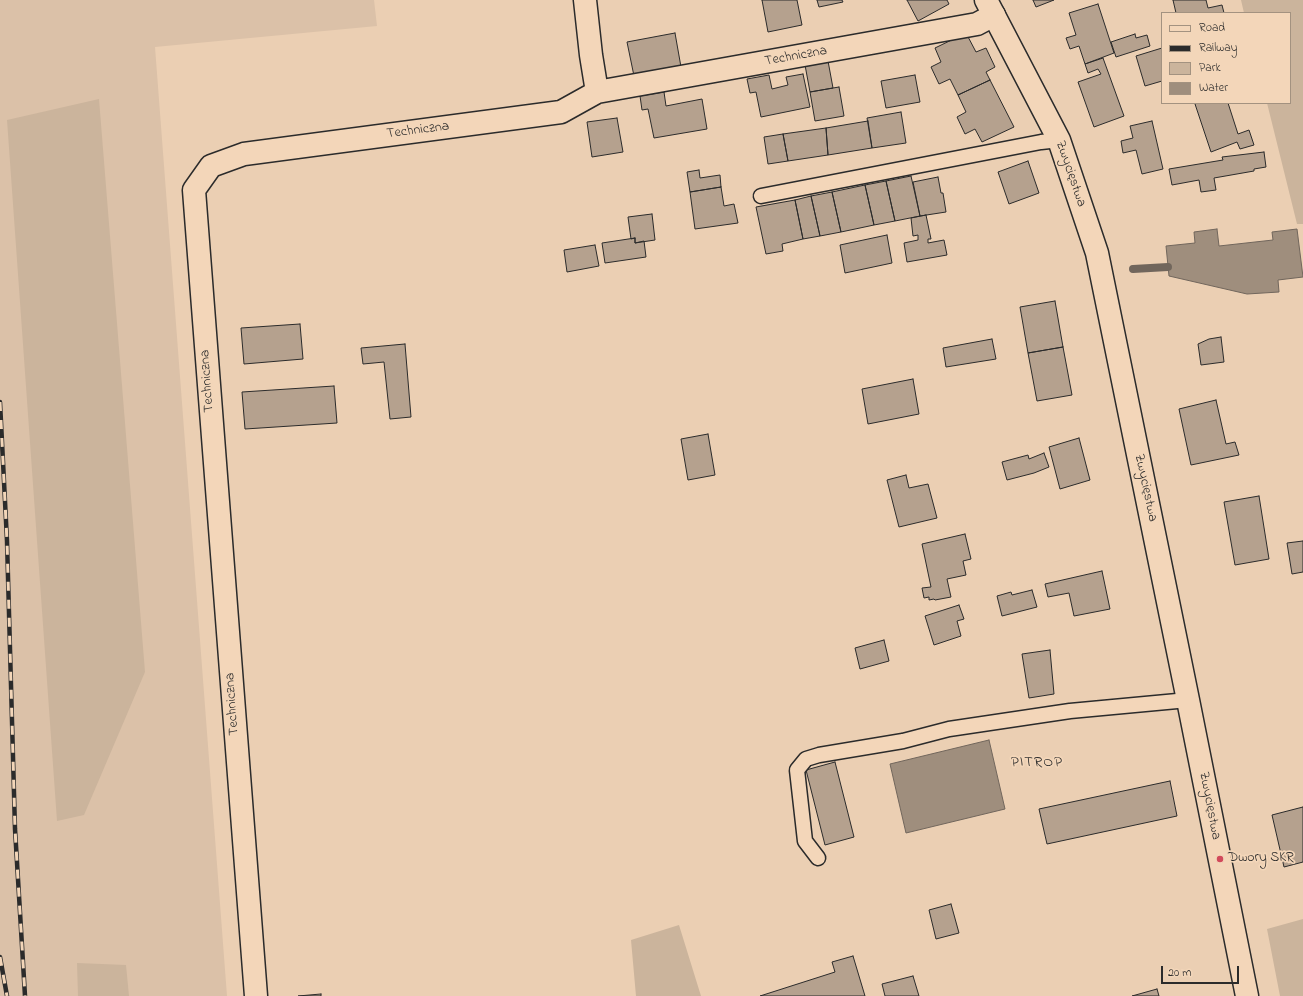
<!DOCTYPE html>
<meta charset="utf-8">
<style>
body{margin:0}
#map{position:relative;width:1303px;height:996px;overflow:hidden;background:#ebcfb3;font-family:"Indie Flower",sans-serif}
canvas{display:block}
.legend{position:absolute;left:1161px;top:12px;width:130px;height:92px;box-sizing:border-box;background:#f3d6b9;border:1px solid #a39280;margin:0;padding:5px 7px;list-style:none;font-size:12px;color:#2b2b2b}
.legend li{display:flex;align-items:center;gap:8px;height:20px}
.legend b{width:20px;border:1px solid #a39280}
.scale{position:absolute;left:1161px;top:966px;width:78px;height:18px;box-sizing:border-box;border:2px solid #2b2b2b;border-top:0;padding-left:5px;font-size:12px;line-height:14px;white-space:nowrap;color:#2b2b2b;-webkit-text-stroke:3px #f3d6b9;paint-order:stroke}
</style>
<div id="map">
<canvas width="1303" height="996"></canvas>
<ul class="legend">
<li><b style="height:5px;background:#f3d6b9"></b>Road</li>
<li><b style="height:5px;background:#2b2b2b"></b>Railway</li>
<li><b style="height:11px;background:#cbb49c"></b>Park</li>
<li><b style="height:11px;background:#9f8e7d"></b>Water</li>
</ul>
<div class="scale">20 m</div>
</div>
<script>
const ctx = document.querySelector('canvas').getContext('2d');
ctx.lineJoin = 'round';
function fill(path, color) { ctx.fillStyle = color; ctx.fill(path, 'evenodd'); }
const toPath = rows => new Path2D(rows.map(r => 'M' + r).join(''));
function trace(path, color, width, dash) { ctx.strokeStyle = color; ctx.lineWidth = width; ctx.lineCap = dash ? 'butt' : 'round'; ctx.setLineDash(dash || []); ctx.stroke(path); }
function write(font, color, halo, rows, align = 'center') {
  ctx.font = font + ' "Indie Flower",sans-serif'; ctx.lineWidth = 3.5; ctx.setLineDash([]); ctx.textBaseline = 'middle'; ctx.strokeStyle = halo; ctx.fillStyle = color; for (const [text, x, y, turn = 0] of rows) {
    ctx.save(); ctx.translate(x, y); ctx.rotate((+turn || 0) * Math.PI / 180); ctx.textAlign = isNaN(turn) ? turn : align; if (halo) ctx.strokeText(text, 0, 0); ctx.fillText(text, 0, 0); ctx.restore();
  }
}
fill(toPath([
 [0,0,374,0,377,26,155,47,227,996,0,996]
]), '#dbc1a8');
fill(toPath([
 [1241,0,1303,0,1303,224,1297,224,1267,103,1290,103,1290,13,1244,13],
 [99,99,145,672,84,815,57,821,7,120],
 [1303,919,1303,996,1280,996,1267,929],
 [679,925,701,996,636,996,631,940],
 [77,963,126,965,129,996,78,996]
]), '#cbb49c');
const water = toPath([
 [1217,229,1219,246,1273,240,1272,232,1297,229,1303,277,1278,280,1279,292,1247,294,1169,276,1166,246,1195,243,1194,232,1217,229],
 [989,740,1005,809,906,833,890,764,989,740]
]);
fill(water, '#9f8e7d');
trace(water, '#71665c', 1);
trace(toPath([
 [1133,269,1168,267]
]), '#71665c', 8);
const building = toPath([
 [762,0,797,0,802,25,768,32,762,0],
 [817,0,842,0,843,2,819,7,817,0],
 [907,0,947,0,949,4,918,21,907,0],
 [1033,0,1054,0,1036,7,1033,0],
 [1173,0,1206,0,1208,8,1222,5,1224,13,1176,13,1173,0],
 [1098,4,1114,53,1085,64,1079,46,1070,49,1066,38,1076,35,1069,13,1098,4],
 [675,33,681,67,634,76,627,42,675,33],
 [966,33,976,52,986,48,995,67,986,72,990,80,958,95,950,79,939,84,931,67,941,62,935,48,966,33],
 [1135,34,1136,38,1147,35,1150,46,1116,57,1111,42,1135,34],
 [1162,48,1162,81,1145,86,1136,56,1162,48],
 [1103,58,1124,116,1094,127,1078,82,1101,74,1098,69,1088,73,1085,64,1103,58],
 [828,61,833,88,810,92,805,65,828,61],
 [803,74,810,107,761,117,756,92,750,93,747,79,769,75,772,89,788,85,786,77,803,74],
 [915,75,920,102,886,108,881,81,915,75],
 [990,80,1014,127,982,142,975,129,965,134,957,117,966,112,958,95,990,80],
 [839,87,844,116,815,121,810,92,839,87],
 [664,92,666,106,702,99,707,129,654,138,648,109,642,110,640,96,664,92],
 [1197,103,1228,103,1238,134,1249,130,1254,145,1240,149,1237,142,1211,152,1195,104,1197,103],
 [901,112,906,143,872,148,867,118,901,112],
 [617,118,623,152,592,157,587,122,617,118],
 [868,121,872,148,828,155,826,128,868,121],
 [1152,121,1163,169,1142,174,1136,150,1123,153,1121,141,1133,138,1130,126,1152,121],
 [826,128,828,155,788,161,783,134,826,128],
 [783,134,788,161,768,164,764,137,783,134],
 [1264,152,1266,167,1254,169,1254,171,1214,178,1216,190,1201,192,1199,180,1172,185,1169,169,1223,160,1222,157,1264,152],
 [1028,161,1039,193,1009,204,998,172,1028,161],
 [699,170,700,178,720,175,721,187,690,192,687,172,699,170],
 [911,176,920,216,895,221,886,181,911,176],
 [938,177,941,193,943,193,946,212,920,216,913,182,938,177],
 [886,181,895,221,874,225,865,185,886,181],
 [865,185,874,225,841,232,832,192,865,185],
 [721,187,724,206,734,204,738,223,695,229,690,192,721,187],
 [832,192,841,232,820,236,811,196,832,192],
 [811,196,820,236,803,239,795,200,811,196],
 [795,200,803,239,782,244,783,251,766,254,756,207,795,200],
 [652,214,655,240,635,243,635,238,631,239,628,217,652,214],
 [926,215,931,239,928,239,928,243,944,240,947,255,907,262,904,243,918,240,918,235,913,236,911,218,926,215],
 [887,235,892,263,845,273,840,245,887,235],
 [635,238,635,243,644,241,646,257,605,263,602,243,635,238],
 [595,245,599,266,567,272,564,250,595,245],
 [1055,301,1063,347,1028,353,1020,307,1055,301],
 [300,324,303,359,244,364,241,328,300,324],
 [1221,337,1224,362,1201,365,1198,344,1209,339,1221,337],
 [992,339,996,359,946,367,943,348,992,339],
 [405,344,411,417,390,419,384,362,363,364,361,348,405,344],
 [1063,347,1072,395,1037,401,1028,353,1063,347],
 [913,379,919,414,868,424,862,389,913,379],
 [334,386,337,423,245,429,242,392,334,386],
 [1216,400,1226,444,1235,442,1239,455,1191,465,1179,409,1216,400],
 [708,434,715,475,688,480,681,439,708,434],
 [1079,438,1090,480,1060,489,1049,447,1079,438],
 [1044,453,1049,467,1034,473,1007,480,1002,462,1028,455,1029,459,1044,453],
 [906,475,909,488,928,484,937,518,899,527,887,480,906,475],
 [1259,496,1269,559,1235,565,1224,502,1259,496],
 [965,534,971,559,963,561,966,575,947,579,951,597,935,600,934,599,929,600,929,597,924,598,922,588,931,587,922,544,965,534],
 [1303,541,1303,572,1292,574,1287,543,1303,541],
 [1102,571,1110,609,1074,616,1069,593,1048,597,1045,584,1102,571],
 [1032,590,1037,607,1002,616,997,596,1011,592,1012,595,1032,590],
 [959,605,964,619,957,621,961,636,934,645,925,616,959,605],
 [884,640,889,661,860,669,855,648,884,640],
 [1050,650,1054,694,1029,698,1022,654,1050,650],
 [835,762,854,837,825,845,806,770,835,762],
 [1170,781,1177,816,1047,844,1039,809,1170,781],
 [1303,807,1303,862,1284,867,1272,815,1303,807],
 [951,904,959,933,936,939,929,910,951,904],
 [853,956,865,996,760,996,835,972,832,962,853,956],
 [913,976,919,996,885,996,882,984,913,976],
 [1157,989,1159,996,1132,996,1157,989],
 [321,994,321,996,298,996,321,994]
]);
fill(building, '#b5a18e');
trace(building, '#2b2b2b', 1);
const service = toPath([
 [761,196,1041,142,1059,140],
 [818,858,805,841,797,770,806,759,819,755,903,741,949,729,1070,711,1188,700]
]);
const minor = toPath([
 [597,92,977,24,994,15],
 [256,996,194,190,211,166,244,154,561,112,597,92,591,55,585,0]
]);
const tertiary = toPath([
 [986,0,1059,140,1097,253,1188,700,1247,996]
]);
trace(service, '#2b2b2b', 17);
trace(minor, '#2b2b2b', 25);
trace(tertiary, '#2b2b2b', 25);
trace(service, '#f3d6b9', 14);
trace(minor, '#f3d6b9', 22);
trace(tertiary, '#f3d6b9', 22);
const rail = toPath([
 [0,402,7,541,15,829,25,996],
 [0,957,7,996]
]);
trace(rail, '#2b2b2b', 4.5);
trace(rail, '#f3d6b9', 3, [9]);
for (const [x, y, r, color] of [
 [1220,859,4,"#d1495b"]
]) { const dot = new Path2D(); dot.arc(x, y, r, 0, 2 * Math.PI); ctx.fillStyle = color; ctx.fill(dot); trace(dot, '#f3d6b9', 1.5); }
write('14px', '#2b2b2b', '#f3d6b9', [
 ["Techniczna",796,57,-10],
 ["Techniczna",418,131,-7],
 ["Zwycięstwa",1070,174,71],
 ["Techniczna",208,381,-94],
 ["Zwycięstwa",1145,488,78],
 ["Techniczna",233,704,-94],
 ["Zwycięstwa",1209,806,79]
]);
write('14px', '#2b2b2b', '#f3d6b9', [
 ["Dwory SKR",1228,859]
], 'left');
ctx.letterSpacing = '1px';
write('15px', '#2b2b2b', '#f3d6b9', [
 ["PITROP",1037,764]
]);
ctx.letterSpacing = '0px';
</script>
